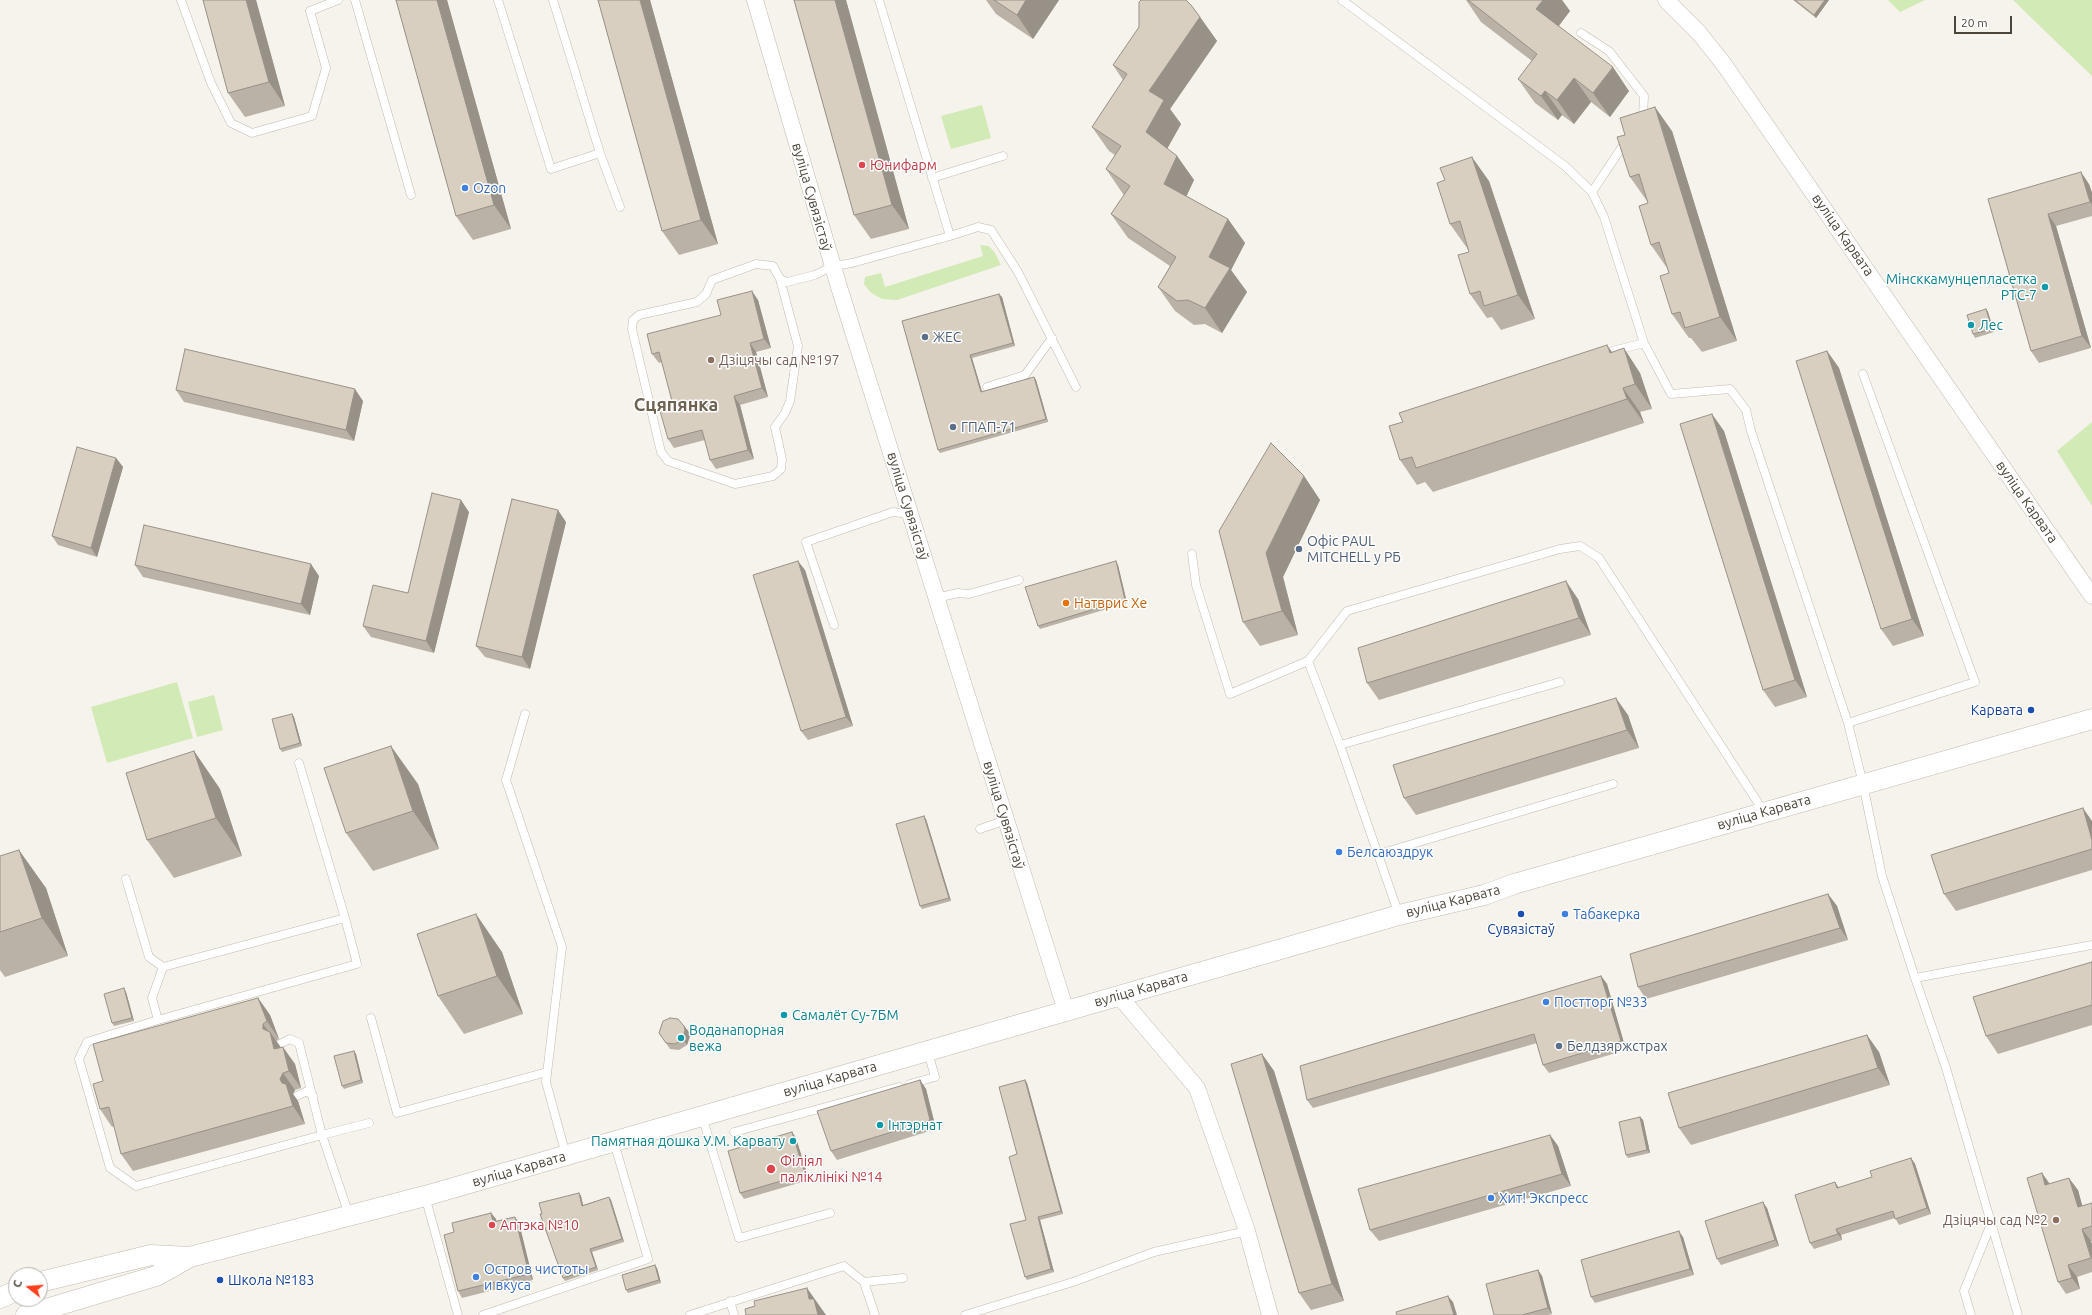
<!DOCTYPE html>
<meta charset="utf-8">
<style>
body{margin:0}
#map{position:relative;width:2092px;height:1315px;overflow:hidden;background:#f6f3ec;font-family:Ubuntu,sans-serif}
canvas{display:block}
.north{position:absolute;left:8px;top:1267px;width:40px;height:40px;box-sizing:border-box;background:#fff;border:1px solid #b7b4b0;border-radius:50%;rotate:287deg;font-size:11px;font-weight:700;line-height:16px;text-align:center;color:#4b4439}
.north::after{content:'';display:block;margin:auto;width:14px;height:18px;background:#fc3f1d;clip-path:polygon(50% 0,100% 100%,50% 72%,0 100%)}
.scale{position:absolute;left:1954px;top:16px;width:58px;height:18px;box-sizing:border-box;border:2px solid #4b4439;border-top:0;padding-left:5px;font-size:12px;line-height:14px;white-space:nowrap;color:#4b4439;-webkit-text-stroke:3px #fff;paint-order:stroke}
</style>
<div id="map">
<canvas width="2092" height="1315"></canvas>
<div class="north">С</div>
<div class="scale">20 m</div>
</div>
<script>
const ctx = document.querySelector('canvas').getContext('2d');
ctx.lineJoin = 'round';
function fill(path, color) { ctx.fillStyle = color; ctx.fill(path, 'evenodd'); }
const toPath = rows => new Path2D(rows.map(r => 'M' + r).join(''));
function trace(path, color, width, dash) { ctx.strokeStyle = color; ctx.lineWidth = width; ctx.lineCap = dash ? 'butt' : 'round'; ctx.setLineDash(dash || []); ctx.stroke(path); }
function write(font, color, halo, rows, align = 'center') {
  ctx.font = font + ' Ubuntu,sans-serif'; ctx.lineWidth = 3; ctx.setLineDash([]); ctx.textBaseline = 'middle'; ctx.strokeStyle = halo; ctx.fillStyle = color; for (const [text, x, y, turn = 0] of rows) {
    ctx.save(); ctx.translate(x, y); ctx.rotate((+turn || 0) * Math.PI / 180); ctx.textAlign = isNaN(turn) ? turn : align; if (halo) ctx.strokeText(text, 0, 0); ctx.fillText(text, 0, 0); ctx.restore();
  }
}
fill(toPath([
 [1888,0,1925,0,1900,12],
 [2013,0,2092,0,2092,76,2047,33],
 [982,105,991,138,951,149,941,116],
 [980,245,989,246,995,253,1001,265,897,300,882,299,870,292,864,284,865,277,881,273,885,287,983,256],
 [2092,422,2092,506,2057,451],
 [177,682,193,738,107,763,91,707],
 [214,695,223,730,197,737,188,702]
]), '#d2eab5');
const service = toPath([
 [181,0,211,83,231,123,252,133,312,116,326,68,310,11,338,0],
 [355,0,411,195],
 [498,0,551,169,600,153,553,0],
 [1342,0,1565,166,1592,192,1604,217,1644,343,1601,354],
 [1581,33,1609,51,1644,96,1643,116,1640,120],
 [600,153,620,207],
 [932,178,1003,156],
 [1592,192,1626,141],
 [950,236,978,227,991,230,1018,272,1076,387],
 [780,279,798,346,790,401,785,413,775,427,782,459,781,469,773,476,735,484,668,461,661,452,632,329,633,320,639,315,697,302,706,294,712,280,756,264,773,266,780,279,787,282,815,275,833,266,852,263,950,236,879,0],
 [1644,343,1671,394,1730,389,1746,410,1751,431,1848,723,1863,784,1882,876,1915,978,2092,945],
 [987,387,1025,375,1052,338],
 [1192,554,1196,585,1230,694,1308,661,1347,611,1560,549,1580,546,1599,558,1764,812],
 [936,598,958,593,969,594,1019,580],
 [834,625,806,542,893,512,910,514],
 [1308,661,1340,745,1560,682],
 [525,714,506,780,562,947,546,1082,566,1155],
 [1848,723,1975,682,1863,374],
 [1340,745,1399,915],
 [299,763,345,918],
 [980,829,1006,820],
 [1379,854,1613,784],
 [126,879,149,957,163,967],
 [1915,978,1946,1068,2018,1315],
 [371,1018,397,1113,547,1072],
 [158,1020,152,998,163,967,345,918,357,964,158,1020,87,1042,79,1059,110,1168,136,1186,322,1135,349,1215],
 [280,1044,290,1039,299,1043,322,1135,369,1123],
 [910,1084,935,1077,928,1052],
 [297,1096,307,1091,313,1096],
 [702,1116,739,1238,830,1213],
 [734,1132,899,1087],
 [425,1196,458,1315],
 [864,1282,875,1315],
 [730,1301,734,1315],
 [483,1315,648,1259,614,1142],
 [690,1315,844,1266,864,1282,903,1278],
 [965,1315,1073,1282,1154,1252,1247,1231],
 [1971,1315,1964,1291,1991,1224]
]);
const minor = toPath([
 [755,0,839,287,1066,1011],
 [1666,0,1699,33,1723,63,2092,596],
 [1119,996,1197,1088,1247,1231,1270,1315]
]);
const tertiary = toPath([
 [40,1282,151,1255,190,1257],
 [0,1298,16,1291],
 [26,1315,156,1276,190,1257,425,1196,1399,915,1484,895,1514,884,2092,719]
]);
trace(service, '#c2bbae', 9);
trace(minor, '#c2bbae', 17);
trace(tertiary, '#c2bbae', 21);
trace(service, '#fff', 8);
trace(minor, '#fff', 16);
trace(tertiary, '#fff', 20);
fill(toPath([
 [256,0,285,106,245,117,228,93],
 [396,0,447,0,511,229,473,240,456,216],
 [598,0,650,0,718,244,679,255,662,231],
 [794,0,846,0,909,229,871,239,854,215],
 [986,0,1059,0,1033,39,996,14],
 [1466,0,1562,0,1570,11,1559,26,1629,91,1610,117,1591,102,1574,124,1562,115,1558,120,1535,103,1518,79,1532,61,1481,22],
 [1793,0,1829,0,1816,18],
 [1200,17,1217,41,1170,109,1181,124,1167,149,1177,156,1194,180,1186,196,1228,219,1245,243,1231,270,1247,292,1222,333,1205,324,1194,325,1175,311,1158,287,1170,266,1128,238,1111,214,1124,195,1123,194,1106,169,1115,155,1109,151,1092,127,1123,80,1113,65],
 [1672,131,1737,341,1702,352,1691,338,1689,338,1672,314,1669,273,1667,268,1651,245,1648,203,1648,201,1647,201,1630,177],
 [1489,181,1535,319,1501,330,1492,317,1487,318,1470,294,1469,252,1467,248,1450,224],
 [2089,184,2092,193,2092,216,2056,226,2091,348,2039,363,2031,351,1988,199],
 [999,294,1002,297,1015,346,972,358,982,392,1034,377,1036,380,1048,422,940,453,938,450,902,321],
 [758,300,771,348,756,352,768,397,740,405,754,459,716,469,710,460,705,440,674,448,668,439,672,401,662,362,659,363,652,354,721,315],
 [1986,309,1988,312,1994,332,1975,338,1973,334],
 [1827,351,1839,368,1924,636,1893,646,1881,629],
 [1612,352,1640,373,1652,409,1640,412,1644,423,1433,492,1425,482,1417,485,1400,460],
 [176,390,363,401,354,441,184,402],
 [1724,431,1807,697,1775,707,1763,690],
 [116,458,123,467,97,557,58,545,52,536],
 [1304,476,1320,500,1283,577,1298,635,1260,646,1243,622],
 [469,512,434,653,371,637,363,626,408,593],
 [566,522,530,669,485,657,476,646],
 [135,565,319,576,310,615,143,577],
 [1118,565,1127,603,1040,629,1038,626],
 [805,570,853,726,808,740,801,731],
 [1578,599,1591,635,1379,700,1367,683],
 [292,714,294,717,302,746,282,752,280,749],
 [1628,715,1639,748,1416,815,1404,798],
 [194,751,220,789,242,856,174,878,147,840],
 [418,784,439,849,373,871,346,833],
 [926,819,951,901,922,909,920,906],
 [2092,821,2092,870,1956,911,1944,894],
 [0,856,46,888,68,956,5,977,0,970],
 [1828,894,1837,906,1848,940,1646,999,1638,987],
 [502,952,523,1014,464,1034,438,996],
 [2092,962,2092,1025,1998,1054,1986,1036],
 [1601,976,1607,984,1626,1050,1549,1073,1543,1065,1537,1043,1313,1108,1307,1100],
 [126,992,134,1021,114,1026,112,1023],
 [258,998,270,1015,279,1039,276,1041,280,1047,295,1064,301,1088,295,1090,293,1094,298,1101,305,1124,133,1171,121,1154,114,1126,112,1127,100,1109,103,1081],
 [684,1026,689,1032,690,1036,687,1045,679,1050,670,1049,659,1033],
 [354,1051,356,1054,363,1083,344,1089,342,1086],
 [1879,1052,1890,1085,1691,1145,1679,1128],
 [1262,1054,1274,1071,1344,1301,1311,1310,1299,1293],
 [920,1080,926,1089,936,1129,837,1160,831,1151],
 [1025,1080,1027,1083,1063,1214,1040,1220,1054,1272,1027,1280,1025,1277,1026,1220,1017,1154],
 [1640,1117,1643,1120,1650,1153,1628,1158,1626,1155],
 [792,1132,796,1138,809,1180,744,1199,740,1193],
 [1550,1135,1558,1146,1571,1186,1379,1241,1370,1230],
 [1911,1158,1915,1164,1931,1214,1899,1225,1895,1218,1841,1235,1842,1240,1814,1249,1810,1243,1839,1188,1872,1177],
 [2042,1173,2050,1184,2078,1190,2082,1206,2092,1203,2092,1241,2091,1241,2092,1245,2092,1272,2077,1277,2080,1289,2066,1294,2058,1282],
 [579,1193,581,1196,583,1205,609,1197,611,1200,624,1242,592,1252,598,1270,565,1281,563,1278,542,1214],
 [1767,1208,1779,1246,1721,1265,1717,1259],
 [491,1213,496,1219,496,1221,515,1217,519,1223,533,1280,462,1298,458,1291,454,1232],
 [1683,1237,1694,1275,1595,1303,1591,1297],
 [657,1268,661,1283,628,1293,626,1290],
 [1538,1270,1542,1276,1552,1314,1548,1315,1494,1315]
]), '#bab2a6');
fill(toPath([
 [246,0,256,0,285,106,269,82],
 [437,0,447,0,511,229,494,205],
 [640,0,650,0,718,244,701,220],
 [835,0,846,0,909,229,892,205],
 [1026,0,1059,0,1033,39,1017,15],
 [1543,0,1562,0,1570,11,1553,33,1536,9],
 [1825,0,1829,0,1816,18,1814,15],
 [1200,17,1217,41,1170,109,1181,124,1163,156,1146,132,1149,91],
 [1613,67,1629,91,1610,117,1593,93],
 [1574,78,1591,102,1574,124,1557,100],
 [1545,91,1562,115,1558,120,1541,96],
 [1655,107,1672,131,1737,341,1720,317],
 [1177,156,1194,180,1181,208,1164,184],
 [1472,157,1489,181,1535,319,1518,295],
 [2081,172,2089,184,2092,193,2092,205,2090,202],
 [2048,214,2056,226,2091,348,2082,336],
 [1228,219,1245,243,1231,270,1247,292,1222,333,1205,308,1209,257],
 [752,291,758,300,771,348,764,339],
 [999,294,1002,297,1015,346,1013,343],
 [1986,309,1988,312,1994,332,1992,329],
 [750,343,756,352,768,397,762,388],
 [1607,345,1624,369,1610,353],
 [1624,348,1640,373,1652,409,1635,384],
 [1827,351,1839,368,1924,636,1912,619],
 [970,355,972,358,983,395,981,392],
 [1034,377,1036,380,1048,422,1046,419],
 [1623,388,1640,412,1644,423,1627,399],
 [355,389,363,401,354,441,346,430],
 [734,396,740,405,754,459,748,450],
 [1712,414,1724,431,1807,697,1795,680],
 [116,458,123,467,97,557,91,548],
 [1304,476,1320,500,1283,577,1298,635,1282,611,1266,553],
 [461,500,469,512,434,653,426,641],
 [558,510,566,522,530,669,522,657],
 [798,561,805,570,853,726,846,717],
 [1116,561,1118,565,1127,603,1125,600],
 [311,564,319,576,310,615,301,604],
 [1566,581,1578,599,1591,635,1579,618],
 [1616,698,1628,715,1639,748,1627,730],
 [292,714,294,717,302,746,300,743],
 [391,746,418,784,439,849,413,811],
 [194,751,220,789,242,856,216,818],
 [2083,808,2092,821,2092,840],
 [924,816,926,819,951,901,949,898],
 [19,850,46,888,68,956,42,918],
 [1828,894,1837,906,1848,940,1840,928],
 [476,914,502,952,523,1014,497,976],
 [1601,976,1607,984,1626,1050,1621,1041],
 [124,988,126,992,134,1021,132,1018],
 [258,998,270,1015,279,1039,267,1021],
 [263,1024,270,1034,270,1032,282,1049,274,1049,263,1029],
 [684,1026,689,1032,690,1036,687,1045,683,1039],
 [1867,1035,1879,1052,1890,1085,1878,1068],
 [283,1047,295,1064,301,1088,289,1071],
 [354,1051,356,1054,363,1083,361,1080],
 [1262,1054,1274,1071,1344,1301,1332,1284],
 [283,1073,295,1090,293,1094,298,1101,305,1124,293,1106,280,1079],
 [920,1080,926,1089,936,1129,930,1120],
 [1025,1080,1027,1083,1063,1214,1061,1211],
 [1640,1117,1643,1120,1650,1153,1647,1150],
 [792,1132,796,1138,809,1180,805,1174],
 [1550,1135,1558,1146,1571,1186,1562,1174],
 [1911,1158,1915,1164,1931,1214,1927,1208],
 [2042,1173,2050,1185,2045,1185],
 [2069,1178,2078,1190,2086,1219,2078,1207],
 [1835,1182,1839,1188,1837,1188],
 [579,1193,581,1196,584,1209,582,1206],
 [609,1197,611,1200,624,1242,622,1239],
 [1763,1202,1767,1208,1779,1246,1775,1240],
 [491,1213,496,1219,498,1228,493,1222],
 [515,1217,519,1223,533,1280,529,1274],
 [1038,1217,1040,1220,1054,1272,1051,1269],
 [1836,1229,1841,1235,1842,1240,1838,1234],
 [2082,1229,2091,1241,2092,1245,2092,1259],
 [1679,1231,1683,1237,1694,1275,1690,1269],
 [590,1249,592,1252,598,1270,596,1267],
 [655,1265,657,1268,661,1283,659,1280],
 [2068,1265,2077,1277,2080,1289,2072,1278],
 [1538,1270,1542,1276,1552,1314,1548,1308],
 [807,1288,826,1315,818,1315,809,1299],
 [1448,1296,1453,1302,1457,1315,1454,1315]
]), '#979187');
const building = toPath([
 [203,0,246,0,269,82,228,93,203,0],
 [396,0,437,0,494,205,456,216,396,0],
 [598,0,640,0,701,220,662,231,598,0],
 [794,0,835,0,892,205,854,215,794,0],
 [994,0,1026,0,1017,15,994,0],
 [1141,0,1186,0,1191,5,1200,17,1149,91,1164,100,1146,132,1177,156,1164,184,1228,219,1209,257,1230,268,1205,308,1188,300,1177,301,1158,287,1176,257,1111,214,1130,186,1106,169,1121,146,1092,127,1127,74,1113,65,1139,27,1139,2,1141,0],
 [1468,0,1543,0,1536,9,1613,67,1593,93,1574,78,1557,100,1545,91,1541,96,1518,79,1537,54,1468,0],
 [1795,0,1825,0,1814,15,1795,0],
 [1655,107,1720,317,1685,328,1680,312,1672,314,1660,276,1669,273,1659,242,1651,245,1639,206,1648,203,1639,174,1630,177,1617,137,1625,135,1620,118,1655,107],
 [1472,157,1518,295,1484,306,1480,291,1470,294,1458,255,1469,252,1460,221,1450,224,1437,183,1445,180,1440,168,1472,157],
 [2081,172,2090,202,2048,214,2082,336,2031,351,1988,199,2081,172],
 [752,291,764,339,750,343,762,388,734,396,748,450,710,460,702,430,668,439,658,404,672,401,659,352,652,354,647,334,721,315,717,300,752,291],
 [999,294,1013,343,970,355,981,392,1034,377,1046,419,938,450,902,321,999,294],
 [1986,309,1992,329,1973,334,1967,315,1986,309],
 [1607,345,1610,353,1624,348,1635,384,1623,388,1627,399,1416,468,1412,457,1400,460,1389,426,1403,422,1399,413,1607,345],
 [185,349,355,389,346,430,176,390,185,349],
 [1827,351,1912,619,1881,629,1796,361,1827,351],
 [1712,414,1795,680,1763,690,1680,424,1712,414],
 [1271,443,1304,476,1266,553,1282,611,1243,622,1219,531,1271,443],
 [77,447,116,458,91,548,52,536,77,447],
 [432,493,461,500,426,641,363,626,373,585,408,593,432,493],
 [512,499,558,510,522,657,476,646,512,499],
 [144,525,311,564,301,604,135,565,144,525],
 [798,561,846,717,801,731,753,575,798,561],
 [1116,561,1125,600,1038,626,1025,587,1116,561],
 [1566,581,1579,618,1367,683,1358,648,1566,581],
 [1616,698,1627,730,1404,798,1393,765,1616,698],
 [292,714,300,743,280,749,272,719,292,714],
 [391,746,413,811,346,833,324,768,391,746],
 [194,751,216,818,147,840,126,773,194,751],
 [2083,808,2092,840,2092,849,1944,894,1931,855,2083,808],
 [924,816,949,898,920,906,896,824,924,816],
 [19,850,42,918,0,932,0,856,19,850],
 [1828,894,1840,928,1638,987,1630,954,1828,894],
 [476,914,497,976,438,996,417,934,476,914],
 [2092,962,2092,1005,1986,1036,1973,997,2092,962],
 [1601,976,1621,1041,1543,1065,1534,1034,1307,1100,1300,1066,1601,976],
 [124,988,132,1018,112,1023,104,994,124,988],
 [258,998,267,1021,263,1024,263,1029,270,1032,274,1049,283,1047,289,1071,283,1073,280,1079,282,1083,286,1084,293,1106,121,1154,109,1107,100,1109,93,1084,103,1081,93,1044,258,998],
 [670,1018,678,1019,684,1026,685,1030,683,1039,675,1044,666,1043,659,1033,663,1021,670,1018],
 [1867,1035,1878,1068,1679,1128,1668,1093,1867,1035],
 [354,1051,361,1080,342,1086,334,1056,354,1051],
 [1262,1054,1332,1284,1299,1293,1231,1064,1262,1054],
 [920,1080,930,1120,831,1151,817,1111,920,1080],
 [1025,1080,1061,1211,1038,1217,1051,1269,1025,1277,1010,1224,1026,1220,1009,1157,1017,1154,999,1087,1025,1080],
 [1640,1117,1647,1150,1626,1155,1619,1122,1640,1117],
 [792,1132,805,1174,740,1193,728,1151,792,1132],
 [1550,1135,1562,1174,1370,1230,1358,1189,1550,1135],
 [1911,1158,1927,1208,1895,1219,1893,1211,1836,1229,1838,1234,1810,1243,1795,1195,1835,1182,1837,1188,1872,1177,1870,1171,1911,1158],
 [2042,1173,2045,1185,2069,1178,2078,1207,2092,1203,2092,1226,2082,1229,2091,1258,2068,1265,2072,1278,2058,1282,2027,1178,2042,1173],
 [579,1193,582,1206,609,1197,622,1239,590,1249,596,1267,563,1278,540,1214,542,1214,539,1203,579,1193],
 [1763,1202,1775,1240,1717,1259,1705,1221,1763,1202],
 [491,1213,493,1222,515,1217,529,1274,458,1291,444,1235,454,1232,452,1223,491,1213],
 [1679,1231,1690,1269,1591,1297,1581,1260,1679,1231],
 [655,1265,659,1280,626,1290,622,1275,655,1265],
 [1538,1270,1548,1308,1522,1315,1494,1315,1486,1284,1538,1270],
 [807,1288,809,1299,814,1299,818,1315,746,1315,745,1309,755,1306,754,1301,807,1288],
 [1448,1296,1454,1315,1397,1315,1396,1312,1448,1296]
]);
fill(building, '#d8cfc1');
trace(building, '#979187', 1);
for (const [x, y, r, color] of [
 [862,165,4,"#e0444e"],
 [465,188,4,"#3f7fe0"],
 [2045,287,4,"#0f9aa8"],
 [1971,325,4,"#0f9aa8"],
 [925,337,4,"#5c6f8a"],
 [711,360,4,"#8d6e63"],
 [953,427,4,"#5c6f8a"],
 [1299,549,4,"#5c6f8a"],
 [1066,603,4,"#e8710a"],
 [2031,710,4,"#1a4fb4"],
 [1339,852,4,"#3f7fe0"],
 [1521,914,4,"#1a4fb4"],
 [1565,914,4,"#3f7fe0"],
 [1546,1002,4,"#3f7fe0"],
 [784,1015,4,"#0f9aa8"],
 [681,1038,4,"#0f9aa8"],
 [1559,1046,4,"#5c6f8a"],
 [880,1125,4,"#0f9aa8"],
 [793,1141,4,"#0f9aa8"],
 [771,1169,5,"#e0444e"],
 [1491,1198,4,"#3f7fe0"],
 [2056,1220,4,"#8d6e63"],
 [492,1225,4,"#e0444e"],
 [476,1277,4,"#3f7fe0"],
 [220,1280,4,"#1a4fb4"]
]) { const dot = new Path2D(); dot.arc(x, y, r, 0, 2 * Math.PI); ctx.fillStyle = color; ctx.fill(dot); trace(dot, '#fff', 1.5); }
write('14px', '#be3a42', '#fff', [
 ["Юнифарм",870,165],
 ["Філіял",780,1161],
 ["паліклінікі №14",780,1177],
 ["Аптэка №10",500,1225]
], 'left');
write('14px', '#366cbe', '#fff', [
 ["Ozon",473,188],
 ["Белсаюздрук",1347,852],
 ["Табакерка",1573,914],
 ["Постторг №33",1554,1002],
 ["Хит! Экспресс",1499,1198],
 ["Остров чистоты",484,1269],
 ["и вкуса",484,1285]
], 'left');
write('14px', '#4b4439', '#fff', [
 ["вуліца Сувязістаў",812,197,74],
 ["вуліца Карвата",1843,235,55],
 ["вуліца Карвата",2027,502,55],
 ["вуліца Сувязістаў",908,506,73],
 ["вуліца Карвата",1764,812,-16],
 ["вуліца Сувязістаў",1004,815,73],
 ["вуліца Карвата",1453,901,-14],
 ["вуліца Карвата",1141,989,-16],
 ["вуліца Карвата",830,1079,-16],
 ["вуліца Карвата",519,1169,-16]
]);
write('14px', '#0d838f', '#fff', [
 ["Мінсккамунцепласетка",2037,279,"right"],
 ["РТС-7",2037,295,"right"],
 ["Лес",1979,325],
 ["Самалёт Су-7БМ",792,1015],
 ["Воданапорная",689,1030],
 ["вежа",689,1046],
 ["Інтэрнат",888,1125],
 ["Памятная дошка У.М. Карвату",785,1141,"right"]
], 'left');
write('14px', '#4e5e75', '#fff', [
 ["ЖЕС",933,337],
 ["ГПАП-71",961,427],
 ["Офіс PAUL",1307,541],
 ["MITCHELL у РБ",1307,557],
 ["Белдзяржстрах",1567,1046]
], 'left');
write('14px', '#785e54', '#fff', [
 ["Дзіцячы сад №197",719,360],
 ["Дзіцячы сад №2",2048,1220,"right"]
], 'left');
write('14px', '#c56008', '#fff', [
 ["Натврис Хе",1074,603]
], 'left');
write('14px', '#164399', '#fff', [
 ["Карвата",2023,710],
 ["Сувязістаў",1521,929,"center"],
 ["Школа №183",228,1280,"left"]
], 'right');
write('bold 18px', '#6e6250', '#fff', [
 ["Сцяпянка",676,405]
]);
</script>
